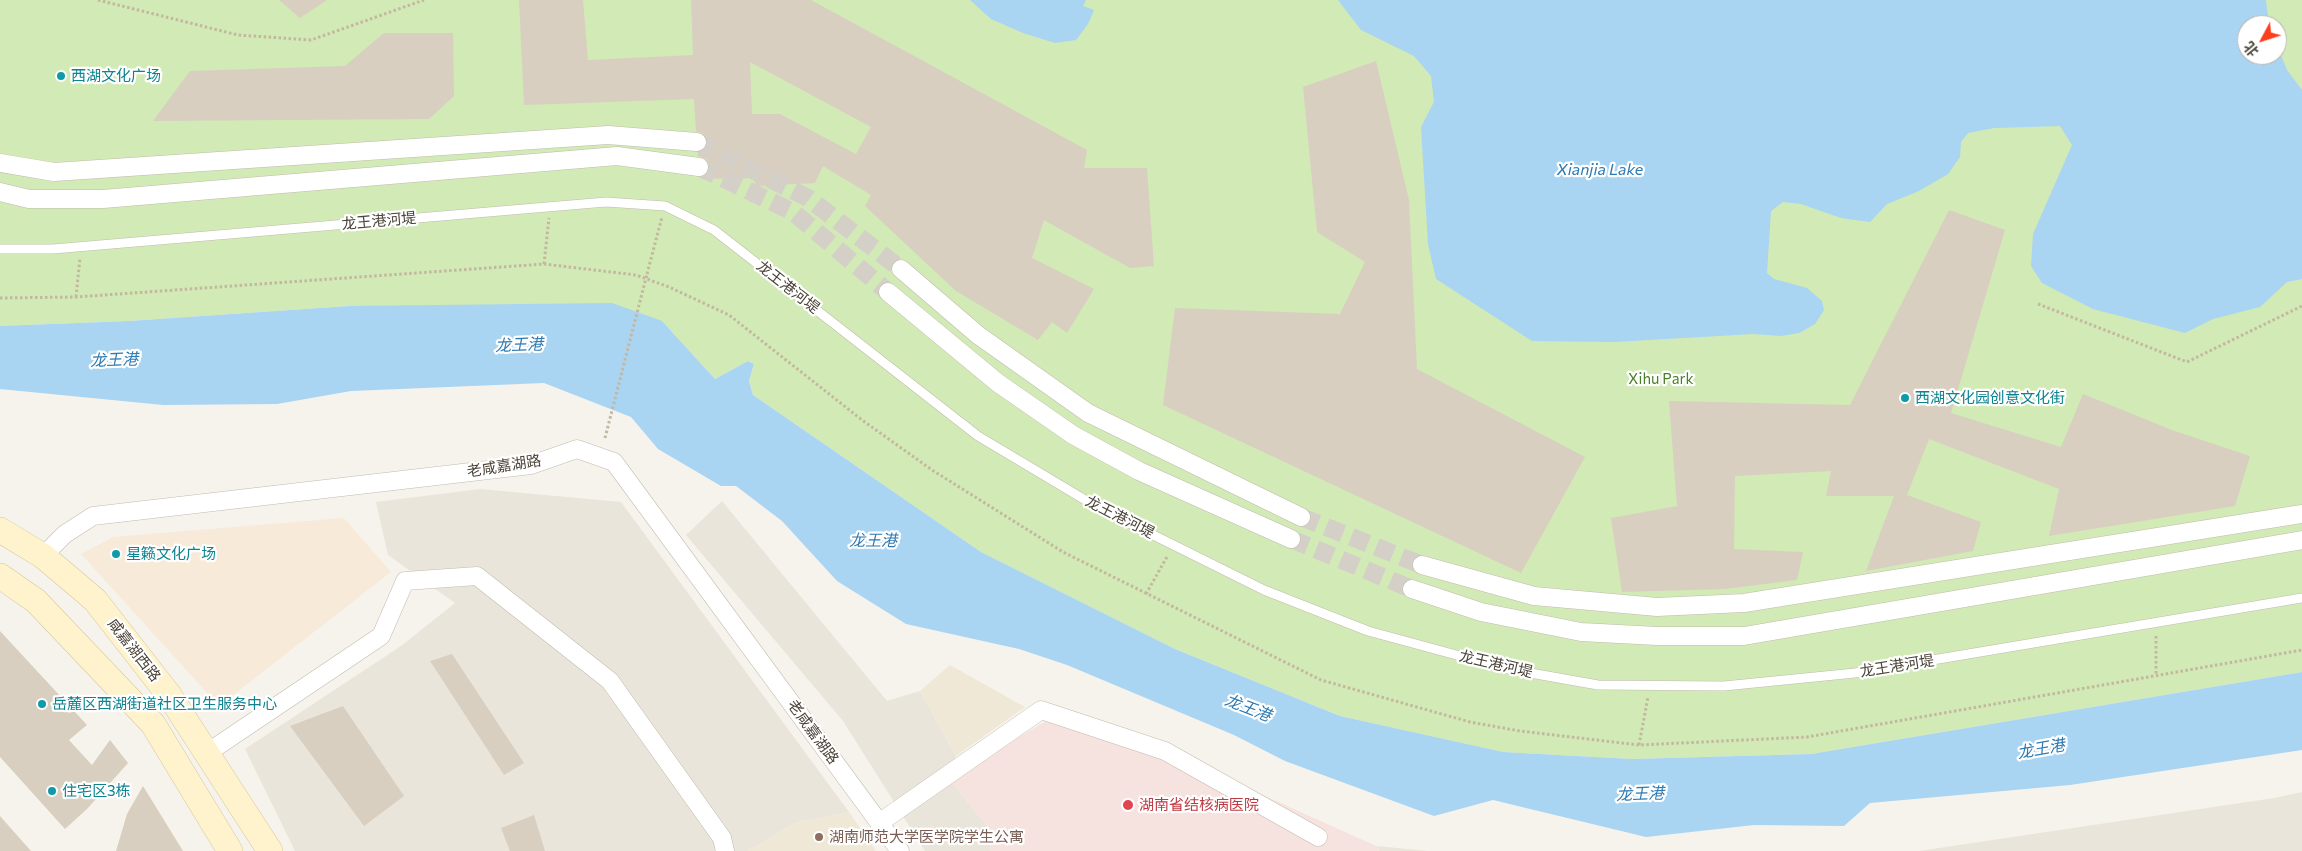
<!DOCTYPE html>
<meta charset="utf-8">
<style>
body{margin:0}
#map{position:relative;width:2302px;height:851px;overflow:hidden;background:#f6f3ec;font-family:Commissioner,"Noto Sans SC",sans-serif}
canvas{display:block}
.north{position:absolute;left:2237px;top:15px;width:50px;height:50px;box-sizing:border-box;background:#fff;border:1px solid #b7b4b0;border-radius:50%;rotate:230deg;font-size:14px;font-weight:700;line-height:20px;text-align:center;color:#4b4439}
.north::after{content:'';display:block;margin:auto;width:18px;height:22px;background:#fc3f1d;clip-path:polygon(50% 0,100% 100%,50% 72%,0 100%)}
</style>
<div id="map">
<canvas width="2302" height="851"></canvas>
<div class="north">北</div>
</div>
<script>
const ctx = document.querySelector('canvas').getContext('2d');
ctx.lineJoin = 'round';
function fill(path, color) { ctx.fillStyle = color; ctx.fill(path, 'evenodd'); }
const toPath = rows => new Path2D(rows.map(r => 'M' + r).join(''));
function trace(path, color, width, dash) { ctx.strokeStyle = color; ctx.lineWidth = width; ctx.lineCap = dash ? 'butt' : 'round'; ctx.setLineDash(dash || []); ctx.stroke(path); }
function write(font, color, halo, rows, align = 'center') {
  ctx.font = font + ' Commissioner,"Noto Sans SC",sans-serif'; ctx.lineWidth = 4.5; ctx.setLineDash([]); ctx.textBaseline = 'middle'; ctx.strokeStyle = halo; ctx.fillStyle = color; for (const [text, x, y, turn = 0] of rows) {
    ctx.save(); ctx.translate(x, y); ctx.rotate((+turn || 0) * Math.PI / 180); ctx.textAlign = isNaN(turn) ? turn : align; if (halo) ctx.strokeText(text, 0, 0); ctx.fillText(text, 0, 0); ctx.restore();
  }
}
fill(toPath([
 [480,489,621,502,849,812,795,823,748,851,295,851,245,749,401,646,455,603,388,555,376,502],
 [722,501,887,701,920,691,956,756,949,779,992,832,990,851,925,851,843,721,686,535],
 [2302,792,2302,851,1919,851,2274,798],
 [1376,846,1428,851,1379,851]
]), '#eae5da');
fill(toPath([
 [344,518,391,572,219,706,81,554,113,537]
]), '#f7ead8');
fill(toPath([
 [950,665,1025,707,956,756,920,691],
 [849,812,876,851,748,851,795,823]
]), '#efe8d6');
fill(toPath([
 [1051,718,1152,745,1376,846,1379,851,990,851,992,832,949,779]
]), '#f6e3e0');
fill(toPath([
 [0,0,2302,0,2302,672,1811,754,1632,759,1502,752,1340,716,1175,649,981,552,753,395,749,381,754,364,748,361,715,379,662,321,349,306,129,321,0,326],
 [2247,25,2277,25,2277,55,2247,55]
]), '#d2eab5');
fill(toPath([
 [970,0,1086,0,1083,6,1094,10,1088,24,1076,40,1055,43,1023,33,991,19],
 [1338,0,2266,0,2269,25,2247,25,2247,55,2277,55,2277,45,2287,70,2302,90,2302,279,2287,282,2260,307,2213,319,2185,333,2093,309,2042,283,2031,266,2033,234,2072,145,2060,126,1994,128,1968,133,1961,142,1960,157,1948,174,1919,191,1887,204,1870,222,1841,218,1801,204,1783,202,1771,211,1767,273,1774,279,1807,288,1822,301,1824,310,1815,324,1799,333,1781,336,1753,334,1614,342,1532,341,1436,279,1428,244,1421,127,1434,102,1431,76,1414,56,1361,30],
 [612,303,662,321,715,379,748,361,754,364,749,381,753,395,981,552,1175,649,1340,716,1503,752,1632,759,1811,754,2302,672,2302,750,2070,785,1870,803,1844,826,1754,825,1646,837,1493,800,1434,816,1285,761,1234,735,1067,665,1019,649,906,624,837,581,782,521,736,486,721,486,658,449,631,417,544,383,351,391,277,404,163,405,0,389,0,326,129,321,349,306]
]), '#a9d4f2');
fill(toPath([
 [279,0,327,0,300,18],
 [519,0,583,0,588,60,693,55,691,0,811,0,1087,150,1084,168,1147,168,1154,266,1130,268,1044,220,1032,258,1094,289,1067,333,1052,322,1038,340,956,291,865,206,871,195,823,166,815,183,756,186,754,178,700,179,707,174,710,168,706,159,698,156,698,152,705,148,708,142,703,134,696,131,694,99,524,105],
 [750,62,871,127,856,154,780,114,752,114],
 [384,33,453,33,454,96,429,119,153,121,190,71,345,66],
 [1376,61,1409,200,1417,369,1585,457,1521,573,1163,405,1175,308,1340,314,1365,262,1317,232,1303,87],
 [1949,210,2005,230,1951,413,2061,447,2083,394,2172,430,2250,456,2235,506,2049,536,2059,489,1929,439,1907,495,1981,522,1973,551,1866,571,1894,496,1826,496,1831,471,1735,476,1734,549,1803,552,1797,580,1725,589,1622,592,1611,518,1677,506,1669,401,1850,405],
 [0,631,87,725,69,740,92,765,110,740,128,763,87,809,65,829,0,757],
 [452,654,524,763,504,775,430,661],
 [343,706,404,796,364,826,290,726],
 [143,786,183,851,116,851,127,814],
 [534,815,545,851,510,851,501,828],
 [0,816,31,851,0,851]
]), '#d8cfc1');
trace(toPath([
 [697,142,808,198,901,269],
 [699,167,793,212,888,292],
 [1301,517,1422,565],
 [1291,539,1412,589]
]), '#d4d0c8', 18, [18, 9]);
const service = toPath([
 [0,249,53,249,606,202,665,206,714,230,978,436,1097,507,1264,590,1368,631,1508,669,1598,685,1724,686,1855,673,2302,598]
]);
const minor = toPath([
 [0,163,54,172,608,135,697,142],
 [0,192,29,199,103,199,617,156,699,167],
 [901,269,978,335,1088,413,1301,517],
 [888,292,998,383,1073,435,1139,471,1291,539],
 [43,556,65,534,93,516,531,465,577,449,614,462,900,851],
 [1422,565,1534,596,1657,607,1744,603,2302,514],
 [1412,589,1481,612,1581,632,1657,636,1744,636,2302,540],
 [207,753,381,636,405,581,477,576,610,681,722,838,725,851],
 [879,823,1041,710,1165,751,1318,837]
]);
const secondary = toPath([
 [0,530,43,556,95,600,169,695,270,851],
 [0,576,36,601,153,724,230,851]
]);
trace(service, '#c2bbae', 10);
trace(minor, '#c2bbae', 19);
trace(secondary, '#d6c79b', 26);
trace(toPath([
 [98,0,238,35,311,40,424,0],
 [544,264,549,218],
 [647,274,662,217],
 [76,297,80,258],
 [0,298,76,297,544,264,636,275,669,287,729,315,862,420,932,470,1063,552,1321,680,1470,722,1520,731,1639,745,1807,737,2302,650],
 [2038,304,2187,362,2302,306],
 [1146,594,1168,555],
 [2156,636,2156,675],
 [1639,745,1648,697]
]), '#c4b79f', 3, [2.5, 2.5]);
trace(service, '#fff', 9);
trace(minor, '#fff', 18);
trace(secondary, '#fff3cd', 25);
trace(toPath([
 [605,438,647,274]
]), '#c4b79f', 3, [2.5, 2.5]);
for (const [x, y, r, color] of [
 [61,76,5,"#0f9aa8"],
 [1905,398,5,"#0f9aa8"],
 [116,554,5,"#0f9aa8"],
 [42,704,5,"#0f9aa8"],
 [52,791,5,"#0f9aa8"],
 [1128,805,6,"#e0444e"],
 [819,837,5,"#8d6e63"]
]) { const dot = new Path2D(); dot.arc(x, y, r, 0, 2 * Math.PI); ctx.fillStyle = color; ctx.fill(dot); trace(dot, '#fff', 2); }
write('15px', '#0d838f', '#fff', [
 ["西湖文化广场",71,76],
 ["西湖文化园创意文化街",1915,398],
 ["星籁文化广场",126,554],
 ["岳麓区西湖街道社区卫生服务中心",52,704],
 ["住宅区3栋",62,791]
], 'left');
write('15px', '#4b4439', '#fff', [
 ["龙王港河堤",379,221,-5],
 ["龙王港河堤",788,287,38],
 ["老咸嘉湖路",504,466,-9],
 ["龙王港河堤",1120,517,27],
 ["咸嘉湖西路",134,650,52],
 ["龙王港河堤",1496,664,13],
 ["龙王港河堤",1897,666,-9],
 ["老咸嘉湖路",813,732,54]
]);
write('15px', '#4a7f2a', '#fff', [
 ["Xihu Park",1661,379]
]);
write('15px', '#be3a42', '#fff', [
 ["湖南省结核病医院",1139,805]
], 'left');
write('15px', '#785e54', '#fff', [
 ["湖南师范大学医学院学生公寓",829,837]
], 'left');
write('italic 16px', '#2e7ab2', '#fff', [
 ["Xianjia Lake",1600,170],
 ["龙王港",519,345,-2],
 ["龙王港",114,360,-2],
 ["龙王港",873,541],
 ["龙王港",1248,708,21],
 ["龙王港",2041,749,-10],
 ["龙王港",1640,794,-2]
]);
</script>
